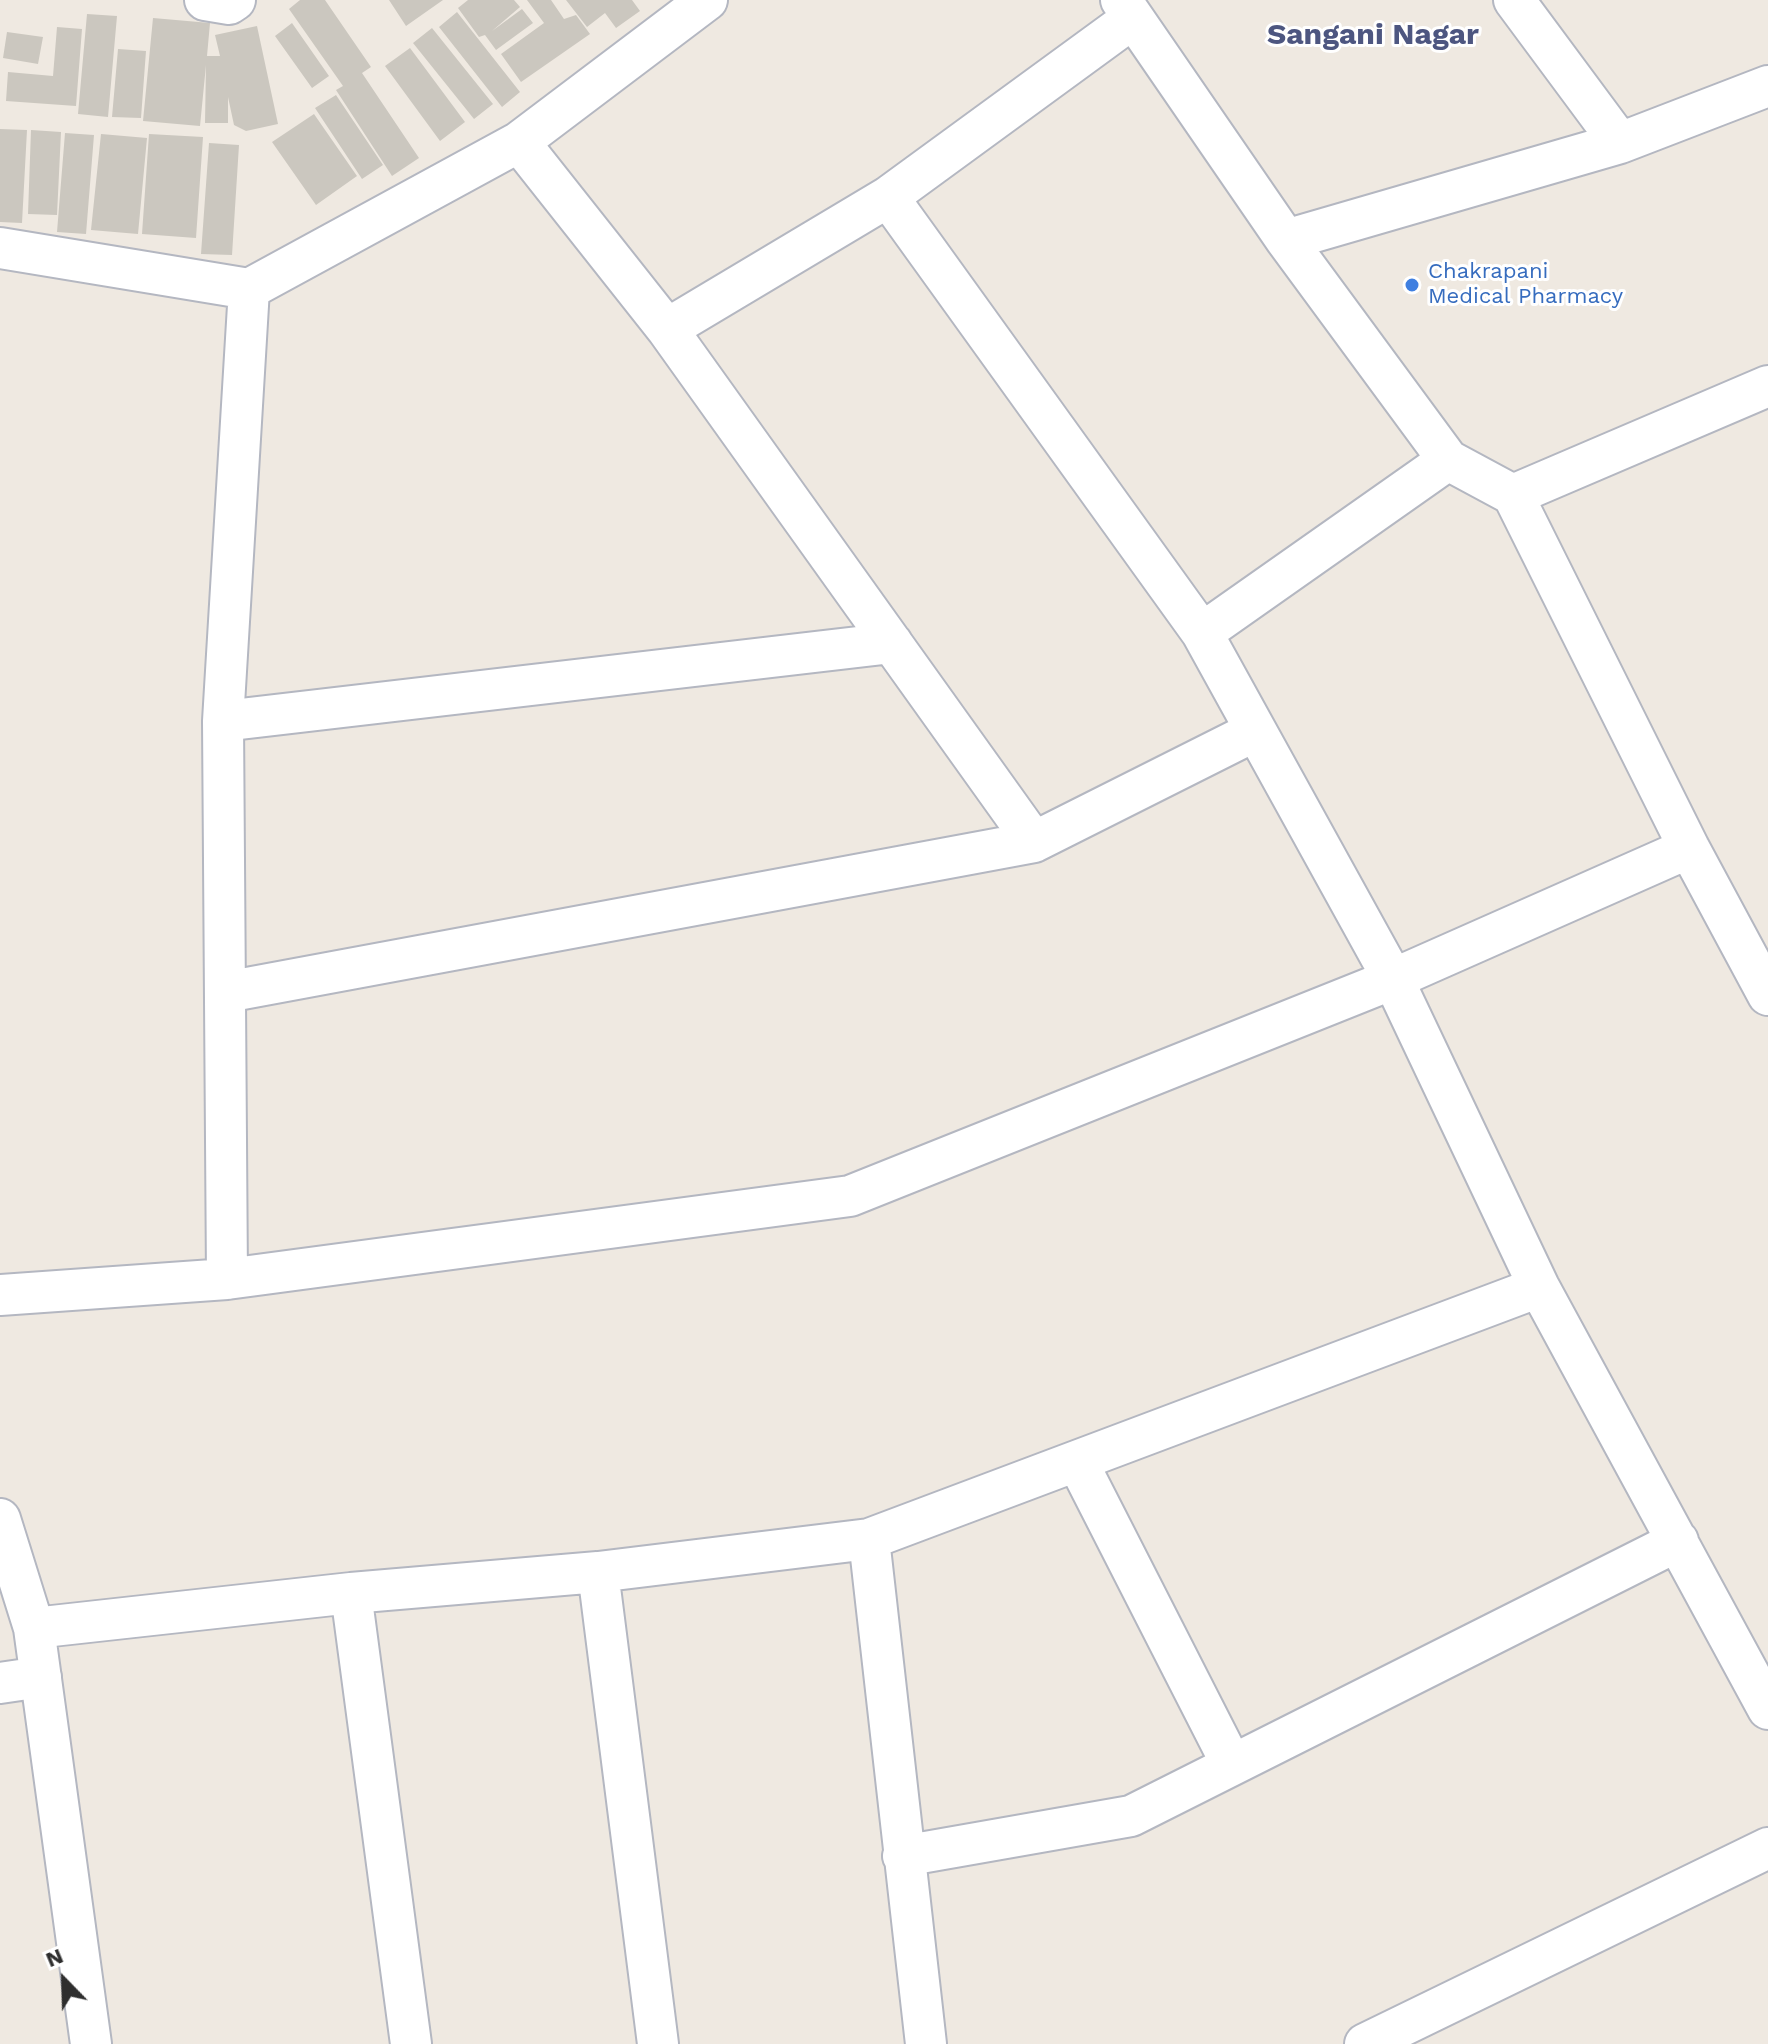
<!DOCTYPE html>
<style>
body{margin:0}
#map{position:relative;width:1768px;height:2044px;overflow:hidden;background:#efe9e1;font-family:"Work Sans",sans-serif}
canvas{display:block}
.north{position:absolute;left:24px;top:1940px;width:80px;height:80px;-webkit-text-stroke:6px #fff;paint-order:stroke;rotate:337deg;font-size:22px;font-weight:700;line-height:32px;text-align:center;color:#2e2e2e}
.north::after{content:'';display:block;margin:auto;width:28px;height:36px;background:#2e2e2e;clip-path:polygon(50% 0,100% 100%,50% 72%,0 100%)}
</style>
<div id="map">
<canvas width="1768" height="2044"></canvas>
<div class="north">N</div>
</div>
<script>
const ctx = document.querySelector('canvas').getContext('2d');
ctx.lineJoin = 'round';
function fill(path, color) { ctx.fillStyle = color; ctx.fill(path, 'evenodd'); }
const toPath = rows => new Path2D(rows.map(r => 'M' + r).join(''));
function trace(path, color, width, dash) { ctx.strokeStyle = color; ctx.lineWidth = width; ctx.lineCap = dash ? 'butt' : 'round'; ctx.setLineDash(dash || []); ctx.stroke(path); }
function write(font, color, halo, rows, align = 'center') {
  ctx.font = font + ' "Work Sans",sans-serif'; ctx.lineWidth = 6; ctx.setLineDash([]); ctx.textBaseline = 'middle'; ctx.strokeStyle = halo; ctx.fillStyle = color; for (const [text, x, y, turn = 0] of rows) {
    ctx.save(); ctx.translate(x, y); ctx.rotate((+turn || 0) * Math.PI / 180); ctx.textAlign = isNaN(turn) ? turn : align; if (halo) ctx.strokeText(text, 0, 0); ctx.fillText(text, 0, 0); ctx.restore();
  }
}
fill(toPath([
 [300,0,325,0,371,67,362,73,419,158,392,176,336,90,343,86,289,9],
 [389,0,443,0,406,26],
 [468,0,514,0,520,7,492,31,522,9,533,23,496,50,485,35,479,37,458,8],
 [527,0,551,0,564,19,576,15,590,34,521,82,501,54,544,23],
 [566,0,632,0,640,11,616,28,605,13,587,27],
 [457,12,520,92,502,107,439,27],
 [87,14,117,16,108,117,78,114],
 [153,18,210,23,207,56,220,56,215,35,257,26,278,124,246,131,234,125,228,97,228,123,205,123,206,65,200,126,143,121],
 [292,23,329,76,312,88,275,36],
 [57,27,82,29,76,106,6,101,8,72,53,76],
 [432,28,493,104,474,119,413,43],
 [7,32,43,37,38,64,3,58],
 [410,48,465,122,440,141,385,66],
 [118,49,146,51,141,118,112,117],
 [336,95,383,165,362,179,315,108],
 [314,114,357,176,316,205,272,142],
 [0,129,27,130,22,223,0,222],
 [31,130,61,132,57,215,28,214],
 [65,133,94,135,86,234,57,232],
 [101,134,147,138,138,234,91,230],
 [149,134,203,137,196,238,142,234],
 [209,143,239,145,232,255,201,254]
]), '#cbc7bf');
const minor = toPath([
 [205,0,229,4,235,0],
 [1121,0,1286,240,1448,460,1513,495,1689,848,1768,995],
 [1514,0,1620,143],
 [519,142,667,329,1034,842],
 [888,197,1202,633,1393,979,1539,1287,1768,1709],
 [1286,240,1620,143,1768,86],
 [0,248,249,289,519,142,707,0],
 [667,329,888,197,1133,18],
 [1513,495,1768,386],
 [1202,633,1448,460],
 [223,721,892,643],
 [226,992,1034,842,1255,731],
 [227,1279,223,721,249,289],
 [0,1295,227,1279,850,1196,1393,979,1689,848],
 [1077,1461,1232,1765],
 [0,1519,34,1628,91,2044],
 [869,1539,926,2044],
 [598,1572,658,2044],
 [351,1593,411,2044],
 [34,1628,351,1593,598,1572,869,1539,1539,1287],
 [0,1683,41,1677],
 [903,1856,1131,1816,1678,1541],
 [1365,2044,1768,1848]
]);
trace(minor, '#b4b7c1', 44);
trace(minor, '#fff', 40);
for (const [x, y, r, color] of [
 [1412,285,8,"#3f7fe0"]
]) { const dot = new Path2D(); dot.arc(x, y, r, 0, 2 * Math.PI); ctx.fillStyle = color; ctx.fill(dot); trace(dot, '#fff', 3); }
write('22px', '#366cbe', '#fff', [
 ["Chakrapani",1428,272],
 ["Medical Pharmacy",1428,297]
], 'left');
write('bold 30px', '#4d5680', '#fff', [
 ["Sangani Nagar",1373,35]
]);
</script>
